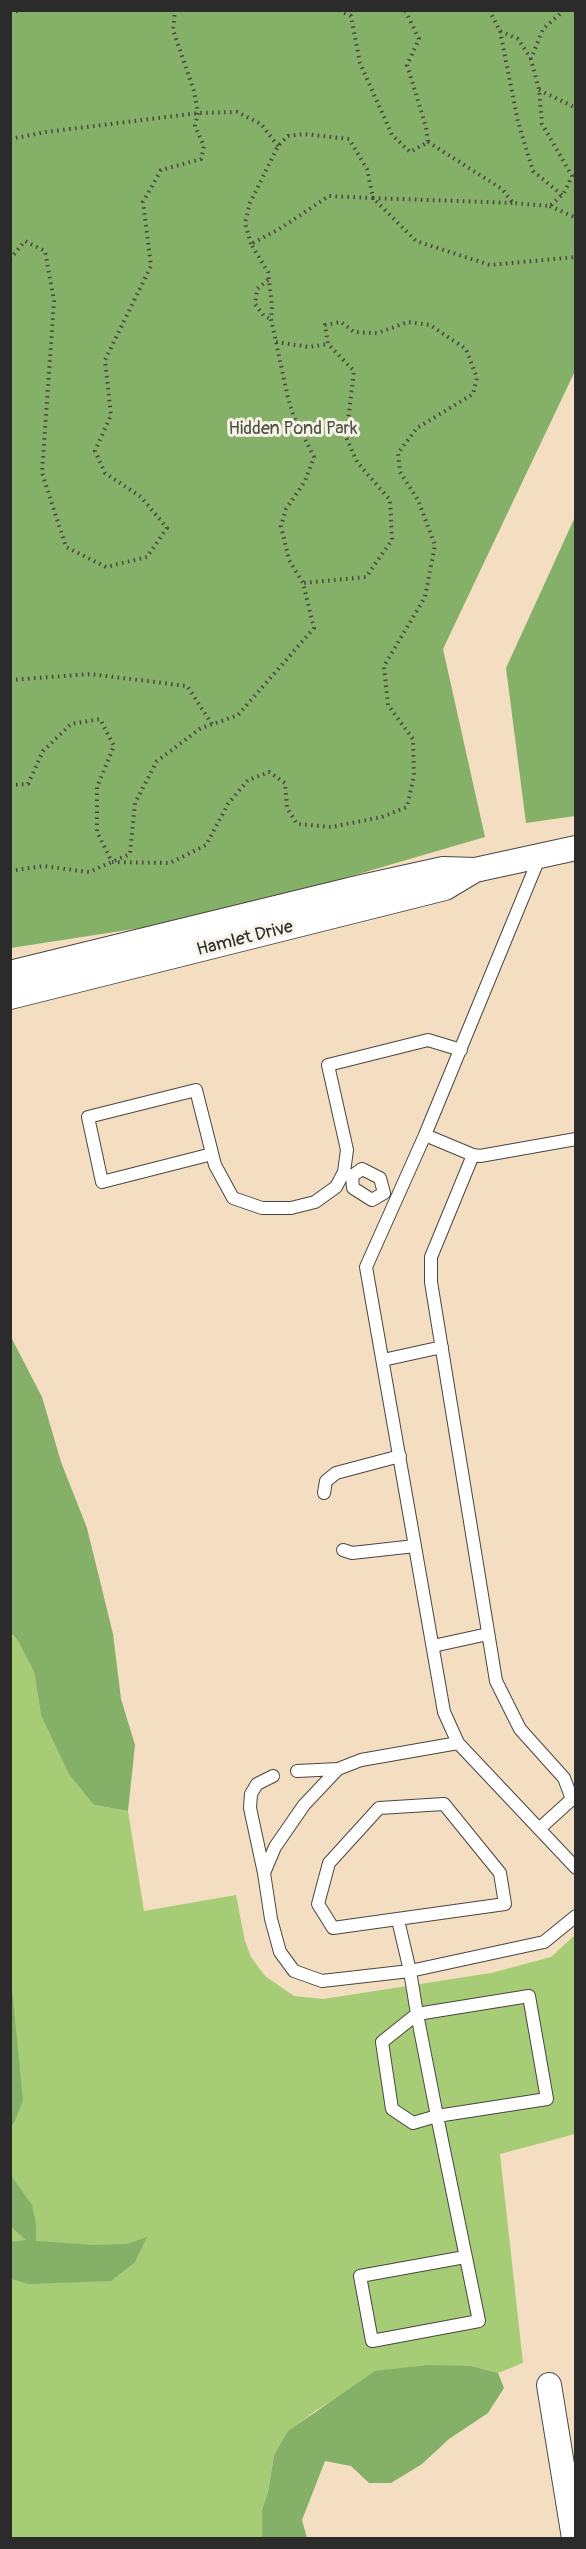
<!DOCTYPE html>
<style>
body{margin:0}
#map{position:relative;width:586px;height:2549px;overflow:hidden;background:#f4dec2;font-family:Pangolin,sans-serif}
canvas{display:block}
.frame{position:absolute;inset:0;border:12px solid #2b2b2b;pointer-events:none}
</style>
<div id="map">
<canvas width="586" height="2549"></canvas>
<div class="frame"></div>
</div>
<script>
const ctx = document.querySelector('canvas').getContext('2d');
ctx.lineJoin = 'round';
function fill(path, color) { ctx.fillStyle = color; ctx.fill(path, 'evenodd'); }
const toPath = rows => new Path2D(rows.map(r => 'M' + r).join(''));
function trace(path, color, width, dash) { ctx.strokeStyle = color; ctx.lineWidth = width; ctx.lineCap = dash ? 'butt' : 'round'; ctx.setLineDash(dash || []); ctx.stroke(path); }
function write(font, color, halo, rows, align = 'center') {
  ctx.font = font + ' Pangolin,sans-serif'; ctx.lineWidth = 6; ctx.setLineDash([]); ctx.textBaseline = 'middle'; ctx.strokeStyle = halo; ctx.fillStyle = color; for (const [text, x, y, turn = 0] of rows) {
    ctx.save(); ctx.translate(x, y); ctx.rotate((+turn || 0) * Math.PI / 180); ctx.textAlign = isNaN(turn) ? turn : align; if (halo) ctx.strokeText(text, 0, 0); ctx.fillText(text, 0, 0); ctx.restore();
  }
}
fill(toPath([
 [10,1633,18,1641,34,1672,41,1715,94,1805,128,1811,144,1911,236,1895,245,1941,251,1957,265,1976,294,1996,323,1999,491,1973,551,1957,575,1935,575,2134,500,2154,523,2363,498,2373,471,2366,410,2368,345,2393,315,2411,288,2432,274,2455,268,2492,262,2510,262,2538,11,2538]
]), '#a7cc76');
fill(toPath([
 [11,11,575,11,575,371,443,649,485,837,211,917,11,948],
 [575,517,575,816,526,823,506,668],
 [11,1337,42,1397,61,1462,87,1528,113,1634,121,1699,135,1745,128,1811,94,1805,69,1774,41,1715,34,1672,18,1641,11,1633],
 [11,1979,23,2101,14,2123,11,2126],
 [10,2174,32,2205,36,2224,36,2241,93,2245,127,2244,147,2237,135,2262,111,2281,29,2284,11,2279,11,2242,26,2240,11,2227],
 [428,2365,471,2366,498,2373,504,2388,488,2413,449,2439,422,2464,391,2483,369,2483,351,2466,325,2461,302,2520,307,2538,262,2538,262,2510,268,2492,274,2455,288,2431,375,2371]
]), '#85b067');
const service = toPath([
 [540,856,425,1135,366,1267,444,1712,458,1743,576,1868],
 [425,1135,473,1155,480,1156,576,1139],
 [212,1154,102,1182,88,1117,196,1090,215,1165,233,1198,262,1208,291,1208,315,1202,336,1187,344,1172,347,1150,328,1065,428,1040,461,1050],
 [473,1155,431,1257,431,1282,496,1681,520,1729,564,1778,572,1799],
 [362,1169,380,1178,384,1193,372,1200,353,1188,352,1176,362,1169],
 [383,1360,442,1347],
 [324,1493,326,1481,336,1473,400,1456],
 [343,1550,352,1553,415,1546],
 [433,1646,488,1634],
 [458,1743,361,1760,338,1769,304,1805,275,1847,264,1873,271,1919,280,1952,294,1971,322,1981,410,1971,417,2014,382,2042,392,2109,413,2123,437,2116,417,2014,529,1996,547,2099,437,2116,479,2321,372,2341,360,2276,465,2257],
 [297,1771,338,1769],
 [444,1804,500,1873,505,1904,333,1928,318,1904,329,1863,379,1808,444,1804],
 [539,1829,572,1799,576,1800],
 [264,1873,250,1808,251,1794,257,1784,273,1776],
 [398,1920,410,1971,544,1942,576,1916]
]);
const minor = toPath([
 [10,973,362,887,443,869,475,870,576,848],
 [10,997,445,888,475,870],
 [549,2385,574,2538]
]);
trace(service, '#494642', 14);
trace(minor, '#494642', 26);
trace(toPath([
 [339,10,351,16,360,63,392,135,410,152,428,142,426,127,407,65,419,39,405,10],
 [489,10,500,31,518,39,531,59],
 [10,13,21,10],
 [500,31,518,122,533,171,562,195],
 [539,90,576,108],
 [10,139,46,132,198,113,237,112,261,124,278,146],
 [428,142,502,189,513,203,550,206,564,193,572,176,542,124,539,90,531,59,543,29,561,13,560,10],
 [550,206,576,218],
 [251,244,245,223,250,203,278,146,288,136,304,134,349,139,367,169,373,198,513,203],
 [10,259,25,241,45,251,54,301,42,473,66,547,106,567,147,557,167,528,141,497,105,473,95,451,111,415,105,360,151,266,143,202,161,170,201,159,204,146,195,126,198,113,194,91,173,30,175,10],
 [268,280,257,289,255,304,264,316,271,319],
 [276,342,309,347,328,344],
 [10,680,90,674,187,686,212,724],
 [10,785,28,784,43,751,71,724,100,719,114,746,97,787,97,832,112,862,170,863,206,845,228,804,248,780,269,772,285,783,287,808,297,824,331,827,382,817,407,807,414,776,413,739,388,705,384,666,425,597,435,545,418,500,400,472,398,453,417,428,473,394,477,378,466,349,430,325,408,322,378,333,354,332,341,322,325,325,328,344,354,371,346,437,357,462,390,500,392,540,366,577,303,583],
 [10,871,43,866,89,872,130,854,135,803,157,761,201,728,238,715,314,628,303,583,289,560,281,526,286,509,305,481,314,457,294,417,288,398,271,319,272,306,268,272,251,244,281,228,329,196,373,198,416,241,490,265,576,257]
]), '#494642', 4, [1.5, 4.5]);
trace(service, '#fff', 12);
trace(minor, '#fff', 24);
write('18px', '#4a533e', '#f7f3e8', [
 ["Hidden Pond Park",293,429]
]);
write('18px', '#2b2b2b', '#f7f3e8', [
 ["Hamlet Drive",245,939,-14]
]);
</script>
